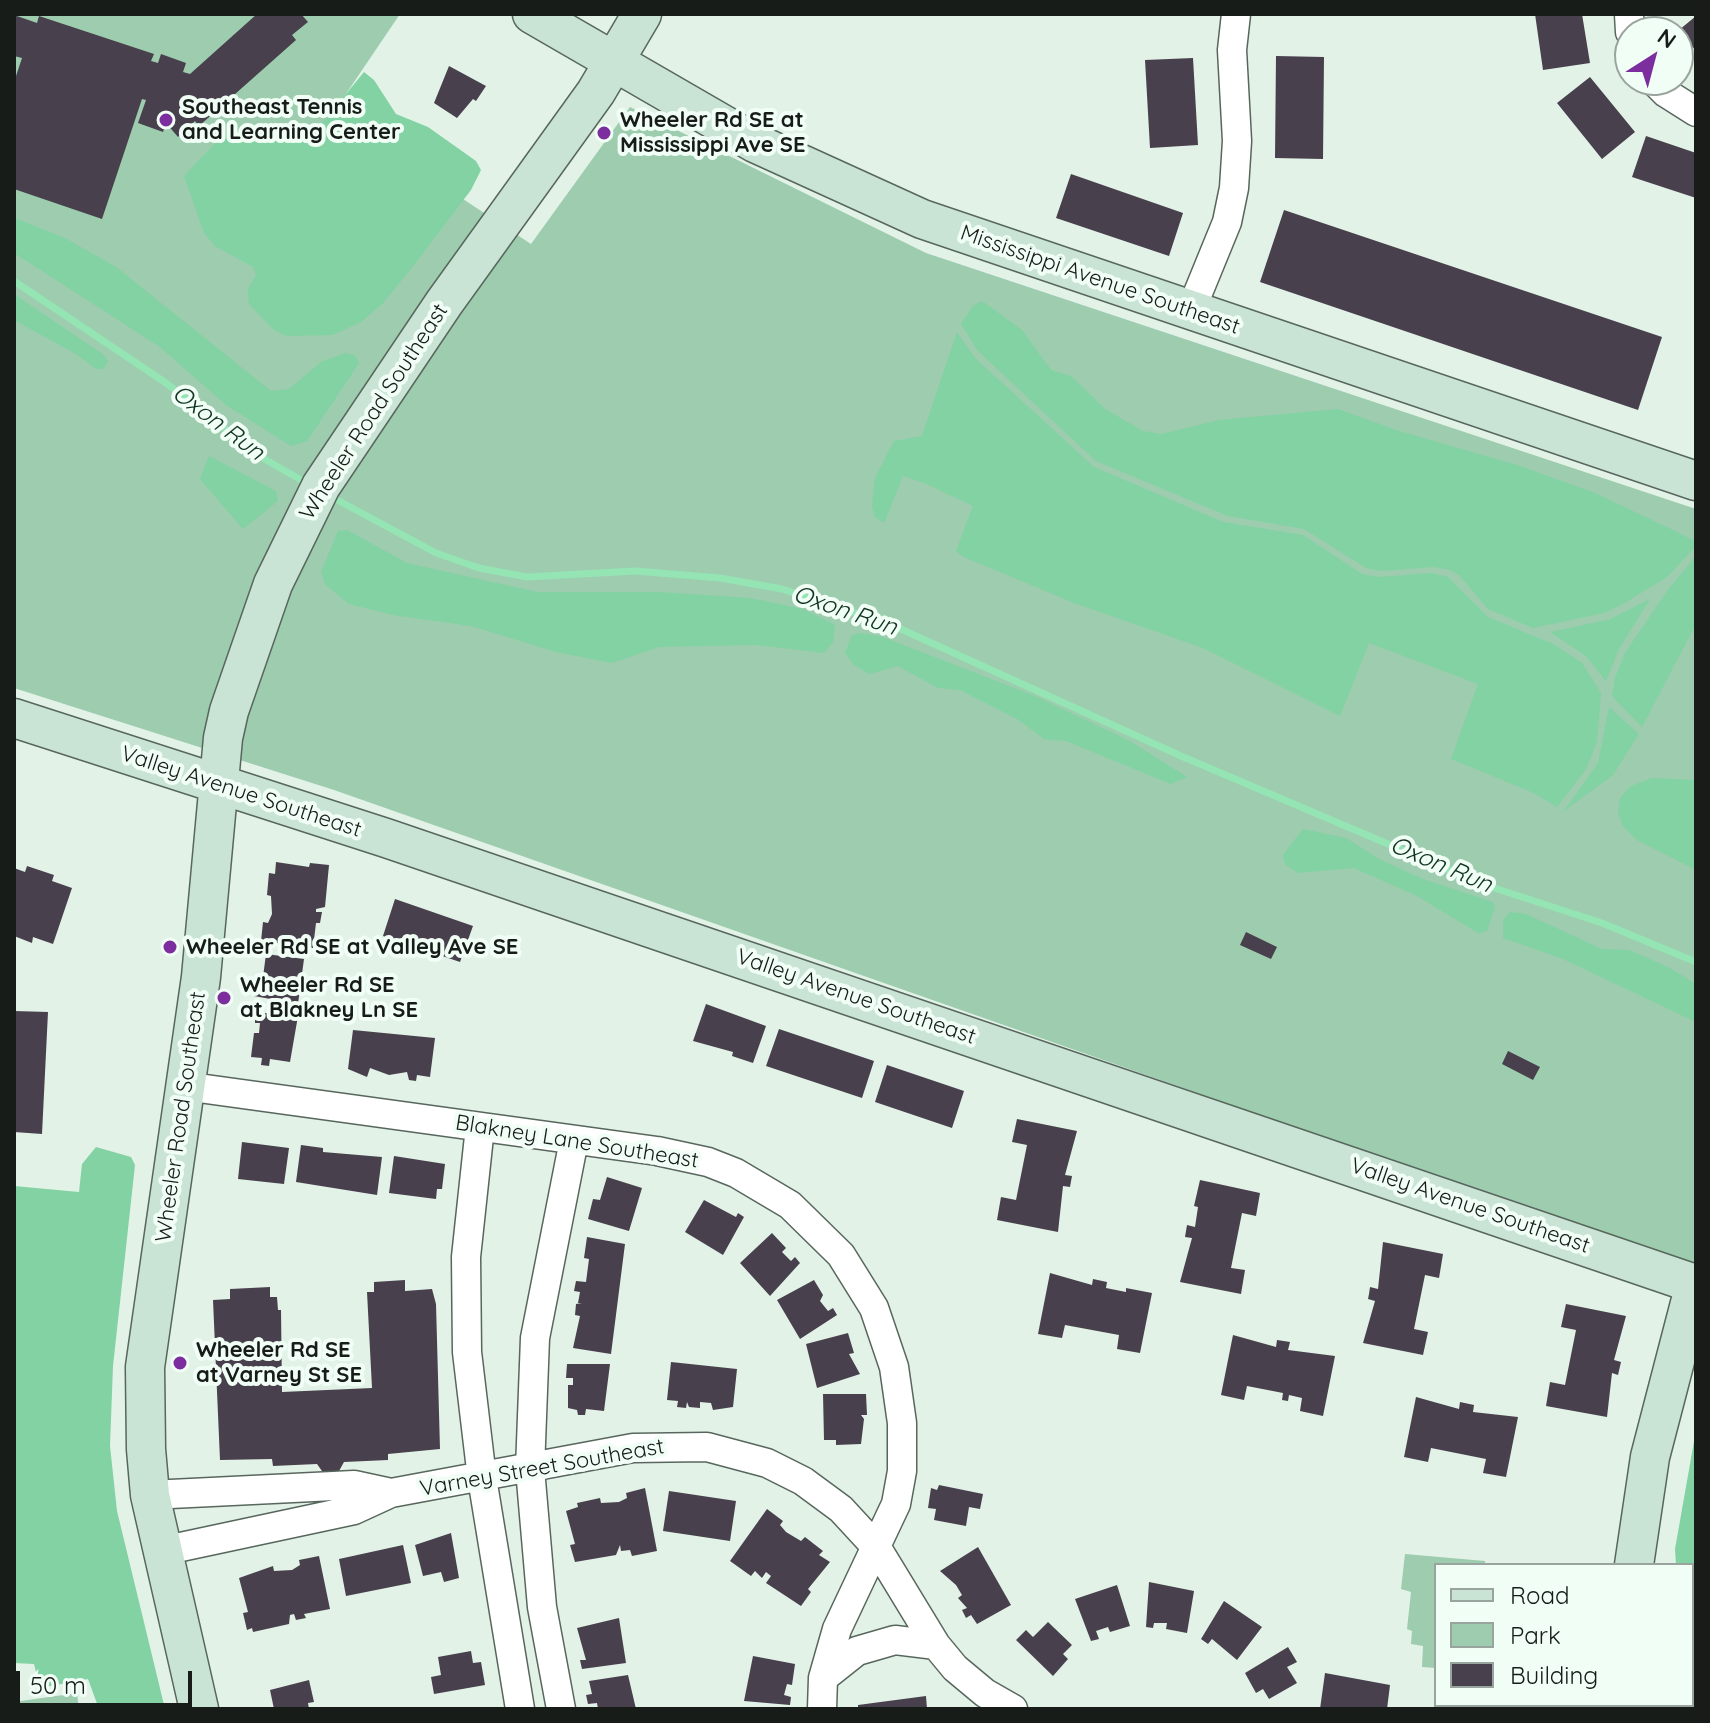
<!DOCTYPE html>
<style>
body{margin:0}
#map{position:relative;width:1710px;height:1723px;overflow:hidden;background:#e2f2e7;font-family:Quicksand,sans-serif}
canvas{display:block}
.frame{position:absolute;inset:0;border:16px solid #171c19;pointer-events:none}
.legend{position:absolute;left:1434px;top:1563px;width:260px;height:144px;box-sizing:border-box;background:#f1fef6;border:2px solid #9aa49e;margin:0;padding:10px 14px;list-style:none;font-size:24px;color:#171c19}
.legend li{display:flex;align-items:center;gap:16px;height:40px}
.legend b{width:40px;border:2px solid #9aa49e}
.north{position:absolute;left:1614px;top:16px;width:80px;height:80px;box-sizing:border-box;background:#f1fef6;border:2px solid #9aa49e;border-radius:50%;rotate:36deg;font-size:22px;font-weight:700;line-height:32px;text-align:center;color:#171c19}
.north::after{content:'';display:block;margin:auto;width:28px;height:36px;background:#7c2d9e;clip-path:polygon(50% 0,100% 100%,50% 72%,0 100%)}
.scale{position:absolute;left:16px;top:1671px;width:176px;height:36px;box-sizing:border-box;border:4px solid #171c19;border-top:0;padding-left:10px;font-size:24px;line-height:28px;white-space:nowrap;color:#171c19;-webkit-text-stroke:6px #f1fef6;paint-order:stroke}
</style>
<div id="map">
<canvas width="1710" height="1723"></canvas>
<div class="frame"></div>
<ul class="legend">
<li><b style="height:10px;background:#c9e4d5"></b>Road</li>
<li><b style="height:22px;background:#9dccaf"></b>Park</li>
<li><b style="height:22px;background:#48404c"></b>Building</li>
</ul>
<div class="north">N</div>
<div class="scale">50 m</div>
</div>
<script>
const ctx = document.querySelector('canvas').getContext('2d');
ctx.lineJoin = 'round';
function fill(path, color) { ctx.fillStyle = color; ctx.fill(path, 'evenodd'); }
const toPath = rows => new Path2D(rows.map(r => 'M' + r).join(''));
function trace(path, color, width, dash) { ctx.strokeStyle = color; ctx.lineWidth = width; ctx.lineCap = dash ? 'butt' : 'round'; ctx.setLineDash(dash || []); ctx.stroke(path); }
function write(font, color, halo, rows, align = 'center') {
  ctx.font = font + ' Quicksand,sans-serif'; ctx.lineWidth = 8; ctx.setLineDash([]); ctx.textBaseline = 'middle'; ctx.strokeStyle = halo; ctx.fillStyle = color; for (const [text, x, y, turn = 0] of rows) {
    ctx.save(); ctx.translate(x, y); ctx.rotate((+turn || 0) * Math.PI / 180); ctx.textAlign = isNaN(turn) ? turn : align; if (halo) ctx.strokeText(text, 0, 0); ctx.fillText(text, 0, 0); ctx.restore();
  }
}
fill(toPath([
 [14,14,400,14,333,113,531,244,630,107,926,253,1696,509,1696,1268,334,790,14,688],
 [1405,1554,1485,1561,1485,1565,1436,1565,1436,1668,1422,1667,1423,1646,1411,1644,1412,1631,1407,1629,1411,1592,1401,1589],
 [77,1693,79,1709,14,1709,14,1702]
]), '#9dccaf');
fill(toPath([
 [364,72,374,80,396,114,428,127,476,161,481,170,471,190,410,270,383,303,361,322,333,335,287,336,274,330,249,304,248,289,256,275,253,267,215,246,204,233,184,176,225,133,249,133,279,139,295,136,322,123],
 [14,218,65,238,116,267,271,391,289,389,321,362,345,353,355,355,359,363,307,441,291,446,226,405,160,347,14,253],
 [14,294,104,355,108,361,103,369,96,369,76,354,14,320],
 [982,301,1022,330,1051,370,1071,376,1105,409,1143,431,1162,434,1219,420,1338,409,1396,430,1517,465,1595,493,1677,532,1696,542,1696,546,1667,577,1623,604,1604,613,1533,628,1488,609,1459,575,1450,570,1434,567,1380,571,1366,568,1304,529,1228,516,1096,461,978,351,961,324,973,306],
 [957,332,975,358,1094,467,1223,522,1303,535,1362,574,1380,577,1431,573,1448,577,1488,617,1553,644,1582,663,1601,693,1597,742,1586,769,1557,807,1534,793,1451,759,1478,684,1369,643,1340,716,1203,648,1074,603,964,557,956,551,973,506,924,483,903,476,884,523,875,517,872,507,875,478,894,441,922,436],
 [209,456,276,491,278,501,243,529,200,479],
 [347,530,407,563,537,592,661,592,750,598,803,609,835,625,833,642,824,653,757,645,659,647,612,663,556,652,471,626,393,615,349,604,325,584,321,572,338,531],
 [1696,556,1696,624,1642,727,1612,696,1615,678,1625,653,1667,591],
 [1650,599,1619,649,1606,681,1586,656,1550,632,1608,620],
 [861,633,883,637,1035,696,1128,740,1187,777,1171,784,1066,741,1044,739,1019,720,960,690,938,688,898,666,869,674,853,664,845,653,852,635],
 [1609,707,1639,734,1613,775,1564,811,1598,763],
 [1652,778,1696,780,1696,870,1637,840,1623,826,1618,813,1620,798,1631,786],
 [1303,829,1346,838,1379,859,1423,879,1493,902,1495,907,1487,931,1478,933,1417,896,1354,868,1298,873,1285,864,1283,855],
 [1510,912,1526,914,1602,949,1629,950,1668,967,1696,984,1696,1022,1563,959,1503,938,1503,920],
 [96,1147,131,1157,135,1165,113,1366,110,1446,117,1511,165,1709,99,1709,88,1679,40,1688,34,1664,14,1663,14,1186,79,1192,82,1164],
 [1696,1430,1696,1709,1658,1709,1658,1705,1692,1705,1692,1565,1676,1565,1675,1549]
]), '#82d2a3');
trace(toPath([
 [14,281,166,383,266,460,310,485],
 [328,495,436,553,479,568,527,577,635,571,720,578,782,589,892,625,1181,756,1482,884,1602,923,1696,962]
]), '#94e4b4', 7);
fill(toPath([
 [257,14,301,14,308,22,292,35,296,40,199,126,195,121,178,137,166,123,163,132,138,123,146,100,142,99,102,219,14,189,14,82,22,58,14,56,14,15,37,23,39,16,154,54,151,61,158,63,161,54,186,63,183,72,190,74],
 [1535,14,1582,14,1590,63,1543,70],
 [1696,16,1696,51,1679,30],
 [1276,56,1324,57,1323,159,1275,158],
 [1193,58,1198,145,1150,148,1145,60],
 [449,66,486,86,476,101,473,99,457,118,434,103],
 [1590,77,1635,132,1602,159,1557,103],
 [1646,136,1696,153,1696,198,1632,177],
 [1071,174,1183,213,1169,256,1056,218],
 [1284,210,1662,337,1638,410,1260,282],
 [276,862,309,867,310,863,329,865,325,907,316,909,316,912,322,912,320,923,316,923,313,948,261,941,263,922,268,923,272,914,271,896,267,895,269,873,275,874],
 [27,866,54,875,52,881,72,888,53,944,33,937,32,943,14,936,14,868,25,872],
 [395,899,473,926,460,962,383,936],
 [1246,932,1277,947,1271,959,1240,945],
 [266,954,304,959,298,1004,254,996,254,987,259,988,263,977],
 [706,1004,766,1026,753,1063,732,1056,733,1052,693,1041],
 [14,1011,48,1012,42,1134,14,1132],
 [255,1012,298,1016,290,1062,270,1059,269,1066,261,1065,262,1058,251,1057,254,1033,259,1033,260,1023,255,1023],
 [779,1029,874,1061,862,1098,766,1066],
 [353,1030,435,1038,430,1077,417,1075,416,1081,409,1080,407,1072,389,1075,370,1068,367,1077,348,1069],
 [1508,1051,1540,1067,1533,1080,1502,1064],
 [887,1065,964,1091,952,1128,875,1102],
 [1017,1119,1077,1131,1065,1175,1072,1176,1070,1187,1063,1186,1058,1232,997,1220,1001,1197,1016,1200,1027,1145,1012,1142],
 [242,1142,289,1148,284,1184,238,1179],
 [301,1145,323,1148,323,1152,382,1157,377,1195,296,1182],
 [394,1156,445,1164,442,1189,437,1189,436,1199,389,1193],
 [607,1177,642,1188,629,1231,588,1219,593,1199,600,1200],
 [1200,1180,1260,1193,1256,1216,1242,1213,1231,1268,1245,1270,1241,1294,1180,1282,1192,1238,1185,1237,1187,1225,1195,1227,1198,1207,1194,1206],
 [704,1200,736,1217,738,1213,744,1217,723,1255,685,1232],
 [772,1233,786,1248,782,1252,791,1261,795,1257,800,1263,770,1296,740,1263],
 [587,1237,625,1244,611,1354,573,1348,580,1316,575,1315,576,1304,582,1303,578,1303,580,1292,574,1291,576,1281,586,1282,589,1259,584,1258],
 [1383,1242,1443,1254,1439,1278,1425,1275,1414,1329,1428,1332,1423,1355,1363,1343,1375,1301,1368,1299,1369,1294,1370,1287,1378,1289],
 [1050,1273,1092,1285,1093,1279,1107,1282,1106,1288,1126,1292,1126,1288,1152,1293,1140,1353,1117,1349,1119,1335,1065,1325,1062,1338,1038,1334],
 [405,1280,405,1291,432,1289,436,1304,440,1449,388,1454,388,1460,344,1462,339,1471,322,1471,317,1464,273,1466,272,1459,220,1460,213,1300,230,1299,230,1289,270,1287,270,1297,277,1297,278,1310,281,1310,282,1392,372,1388,367,1292,374,1292,374,1282],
 [814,1280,823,1295,820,1301,828,1311,833,1308,837,1315,800,1339,777,1300],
 [1566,1304,1626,1316,1614,1360,1621,1362,1618,1375,1612,1373,1607,1417,1546,1406,1550,1382,1565,1385,1576,1330,1561,1327],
 [848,1333,854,1353,849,1354,860,1374,817,1388,806,1344],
 [1233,1335,1276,1347,1277,1340,1290,1342,1288,1350,1335,1356,1323,1416,1300,1411,1302,1398,1289,1395,1288,1401,1282,1400,1283,1393,1247,1386,1244,1400,1221,1395],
 [671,1362,737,1369,733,1407,713,1410,711,1403,700,1402,700,1408,689,1407,687,1402,686,1408,677,1407,678,1401,667,1400],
 [567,1364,610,1364,604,1411,586,1409,585,1415,578,1415,577,1410,568,1408,568,1385,573,1385,573,1378,566,1378],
 [823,1394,866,1394,867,1415,861,1415,864,1419,861,1444,836,1445,836,1440,824,1440],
 [1416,1397,1459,1409,1460,1402,1474,1405,1473,1412,1518,1417,1506,1477,1483,1473,1486,1459,1431,1448,1428,1462,1404,1457],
 [939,1485,983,1494,980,1509,969,1507,966,1526,934,1520,936,1509,928,1508,931,1488,937,1490],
 [645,1488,657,1551,632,1556,630,1550,621,1551,620,1545,616,1555,575,1562,570,1545,575,1544,566,1511,578,1507,577,1503,600,1498,601,1503,619,1502,627,1498,626,1493],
 [669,1491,736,1501,730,1541,663,1531],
 [767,1509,783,1521,780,1525,786,1532,801,1541,805,1537,823,1551,819,1555,830,1562,808,1589,811,1592,801,1606,766,1583,771,1576,766,1572,762,1578,755,1571,751,1576,730,1561],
 [451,1533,459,1578,444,1582,441,1572,423,1576,415,1545],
 [403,1545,411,1583,346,1596,339,1559],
 [978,1547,1011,1605,977,1624,971,1615,966,1618,962,1610,967,1608,958,1598,962,1595,956,1585,940,1571],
 [319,1556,330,1609,304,1614,306,1618,296,1620,294,1614,290,1615,289,1624,253,1632,252,1628,247,1630,243,1613,248,1612,239,1578,273,1566,274,1571,292,1570,300,1565,299,1560],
 [1149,1582,1194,1591,1187,1633,1166,1629,1167,1623,1154,1623,1153,1628,1146,1627],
 [1117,1585,1130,1626,1110,1632,1108,1627,1096,1631,1099,1639,1091,1641,1075,1599],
 [1224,1601,1262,1627,1237,1660,1212,1639,1208,1644,1201,1639],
 [619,1618,626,1663,582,1669,580,1660,586,1660,577,1628],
 [1048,1622,1072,1645,1063,1654,1068,1659,1053,1676,1016,1640,1026,1630,1033,1637],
 [1288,1647,1297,1662,1287,1667,1297,1683,1269,1699,1263,1689,1256,1693,1245,1673],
 [471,1651,473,1663,481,1662,485,1685,434,1694,431,1677,441,1675,438,1657],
 [753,1656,795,1664,792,1685,787,1684,784,1695,791,1697,790,1705,744,1701],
 [1325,1673,1390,1685,1387,1709,1320,1709],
 [628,1675,636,1709,598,1709,597,1703,588,1704,586,1695,592,1694,589,1681],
 [309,1680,314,1702,308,1703,309,1709,274,1709,270,1690],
 [926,1696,927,1709,858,1709,858,1705],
 [1440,1705,1558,1705,1558,1709,1440,1709]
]), '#48404c');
const street = toPath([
 [1629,14,1630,32],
 [1653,80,1666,93,1696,112],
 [1191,310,1227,222,1234,188,1237,141,1232,50,1236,14],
 [184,1086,657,1151,708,1162,736,1173,790,1205,841,1255,874,1308,894,1367,902,1423,902,1471,896,1504,837,1629,823,1678,822,1709],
 [480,1127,466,1257,467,1352,482,1478,520,1709],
 [150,1495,354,1485,391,1493],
 [162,1551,354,1510,391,1493,633,1448,707,1447,767,1463,803,1481,841,1509,877,1548,936,1645,955,1668,985,1693,1013,1709],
 [823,1678,857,1651,895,1640,936,1645],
 [561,1709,542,1607,530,1469,535,1338,574,1140]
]);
const secondary = toPath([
 [532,14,755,143,922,219,1696,481],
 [14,718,386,838,1695,1284,1650,1457,1634,1565],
 [199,1709,150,1495,146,1449,145,1367,201,977,223,738,229,711,273,584,321,486,444,303,596,92,642,14],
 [1625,1709,1625,1705]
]);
trace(street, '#58675d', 31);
trace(secondary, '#58675d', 41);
trace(street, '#fff', 28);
trace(secondary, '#c9e4d5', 38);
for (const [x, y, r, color] of [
 [166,120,8,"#7c2d9e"],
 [604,133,8,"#7c2d9e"],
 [170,947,8,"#7c2d9e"],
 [224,998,8,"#7c2d9e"],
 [180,1363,8,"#7c2d9e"]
]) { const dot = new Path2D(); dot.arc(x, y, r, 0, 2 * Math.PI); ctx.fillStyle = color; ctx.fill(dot); trace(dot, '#f1fef6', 3); }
write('bold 22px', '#171c19', '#f1fef6', [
 ["Southeast Tennis",182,107],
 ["and Learning Center",182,132],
 ["Wheeler Rd SE at",620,120],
 ["Mississippi Ave SE",620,145],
 ["Wheeler Rd SE at Valley Ave SE",186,947],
 ["Wheeler Rd SE",240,985],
 ["at Blakney Ln SE",240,1010],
 ["Wheeler Rd SE",196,1350],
 ["at Varney St SE",196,1375]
], 'left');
write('22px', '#171c19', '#f1fef6', [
 ["Mississippi Avenue Southeast",1100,280,19],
 ["Wheeler Road Southeast",374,412,-57],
 ["Valley Avenue Southeast",241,792,18],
 ["Valley Avenue Southeast",856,997,19],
 ["Wheeler Road Southeast",181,1117,-82],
 ["Blakney Lane Southeast",577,1142,9],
 ["Valley Avenue Southeast",1470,1206,19],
 ["Varney Street Southeast",542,1468,-10]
]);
write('italic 24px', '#113421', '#f1fef6', [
 ["Oxon Run",218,423,37],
 ["Oxon Run",845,611,19],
 ["Oxon Run",1441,865,23]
]);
</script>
